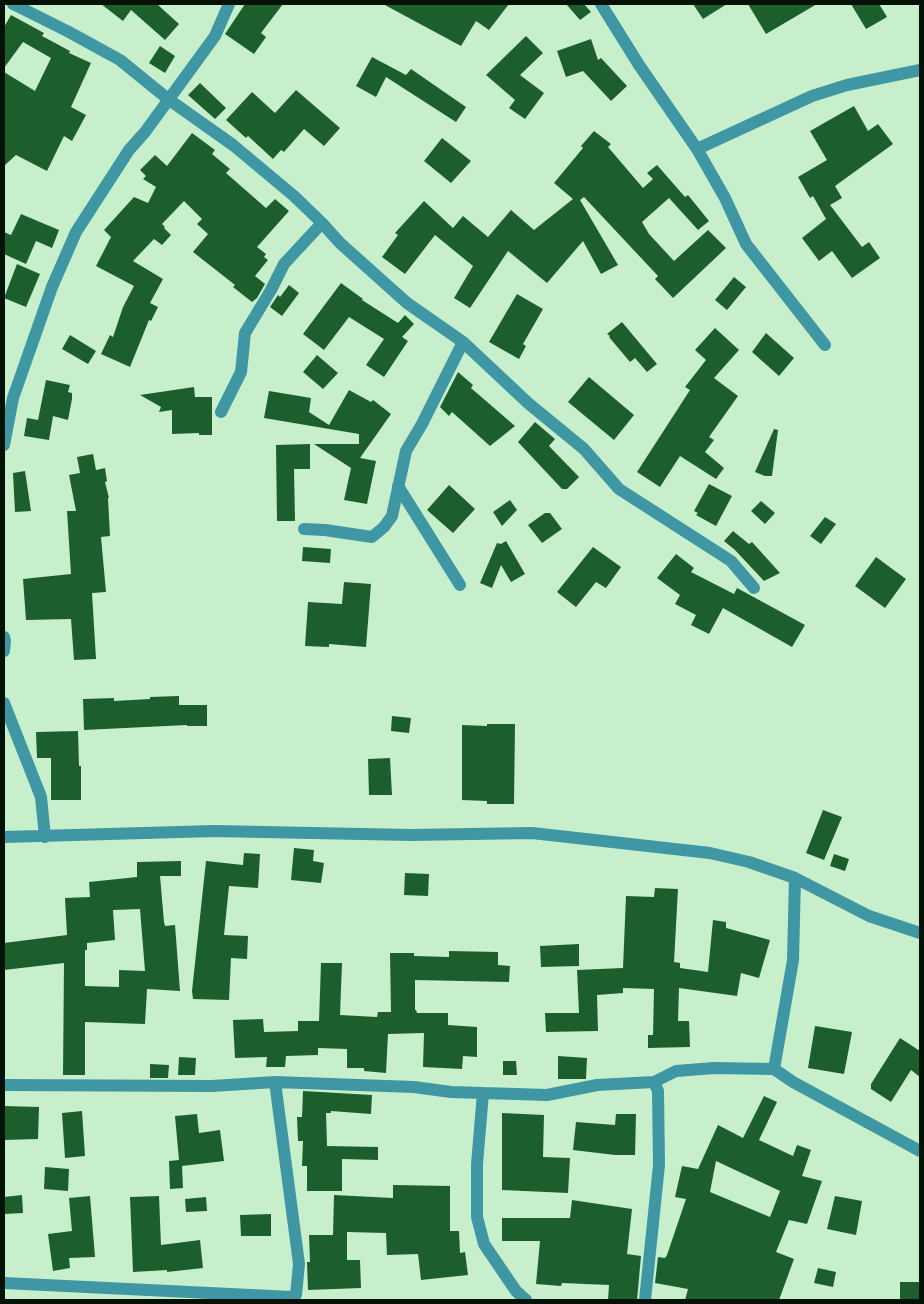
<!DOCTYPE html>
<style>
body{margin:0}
#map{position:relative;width:924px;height:1304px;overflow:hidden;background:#c8efcc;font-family:Poppins,sans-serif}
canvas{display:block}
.frame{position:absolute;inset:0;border:5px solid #041106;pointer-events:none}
</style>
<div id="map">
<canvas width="924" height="1304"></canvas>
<div class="frame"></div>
</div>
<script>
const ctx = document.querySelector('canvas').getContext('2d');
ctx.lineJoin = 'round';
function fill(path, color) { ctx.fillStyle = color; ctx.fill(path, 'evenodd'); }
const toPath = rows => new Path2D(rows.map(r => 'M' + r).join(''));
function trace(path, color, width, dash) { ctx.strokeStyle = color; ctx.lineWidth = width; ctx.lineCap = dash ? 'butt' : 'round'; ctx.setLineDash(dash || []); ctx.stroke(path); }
fill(toPath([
 [101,4,157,4,179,24,165,40,131,10,123,21],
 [245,4,283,4,261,33,266,37,254,54,225,34],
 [383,4,509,4,489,30,476,21,461,46],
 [566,4,584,4,591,12,580,20],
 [693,4,727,4,703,19],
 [748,4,817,4,766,34],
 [851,4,879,4,887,17,866,29],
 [11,15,44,33,42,36,70,51,69,53,91,63,71,107,86,115,72,141,64,136,47,171,16,155,4,166,4,72,35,91,51,58,23,42,4,68,4,27],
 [526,36,543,53,520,75,544,93,525,119,509,108,515,100,486,75],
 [591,39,598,60,601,58,627,86,611,101,583,71,566,77,557,51],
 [160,46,175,56,165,73,149,63],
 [372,57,406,75,411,69,466,107,456,122,386,77,376,97,356,86],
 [200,83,226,108,215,119,188,95],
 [296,90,340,128,324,146,304,129,284,152,281,150,273,159,248,136,246,138,226,120,252,92,275,113],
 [854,106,868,131,878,124,893,144,835,186,842,198,830,205,862,247,869,242,880,258,852,278,832,251,819,261,802,238,826,219,813,196,810,198,798,177,827,160,810,131],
 [594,131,611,144,608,147,643,188,653,179,647,173,657,165,685,197,688,195,709,221,698,230,669,198,642,222,649,234,674,261,708,230,726,248,673,298,655,279,658,276,584,197,580,200,618,265,601,274,583,241,547,283,508,251,470,308,454,298,473,266,435,235,405,274,382,257,398,235,395,233,424,201,453,228,463,216,488,237,511,210,534,230,573,199,554,183,583,148,581,146],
 [192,133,215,150,212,154,230,169,226,173,266,208,275,199,289,211,257,247,266,254,264,257,268,260,255,276,265,284,257,298,252,302,233,287,235,285,193,252,208,234,197,224,202,219,184,201,162,224,165,227,164,228,171,235,162,245,154,239,133,261,163,279,150,303,158,307,151,321,149,320,130,367,101,354,110,335,113,337,123,307,134,286,96,266,111,237,104,230,134,197,148,203,156,187,143,179,146,176,140,170,155,155,167,166],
 [442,138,471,161,451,183,424,161],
 [21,214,59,230,52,248,36,241,26,264,4,254,4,232,11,235],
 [17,264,40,274,26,307,4,298],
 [734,277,746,287,727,310,715,300],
 [341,283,363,299,362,300,398,323,405,315,414,324,402,337,408,341,384,377,366,365,384,339,349,317,324,350,303,334],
 [289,285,299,293,282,316,270,307,278,295,280,297],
 [517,294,543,309,523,344,526,346,519,359,489,342],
 [622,322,657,364,647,372,635,358,630,362,609,337,610,336,607,334],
 [715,328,739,350,714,378,738,396,709,437,714,440,705,452,724,468,716,479,680,456,660,487,637,472,690,390,685,387,706,360,695,350],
 [766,333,794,358,779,376,752,352],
 [70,335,96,351,88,364,62,349],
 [317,355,338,373,323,389,303,372],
 [458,372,473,385,471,388,515,426,490,446,452,412,449,416,440,407],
 [589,377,634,415,614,440,568,402],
 [46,380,70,385,68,392,72,393,72,399,68,420,53,416,49,440,24,436,27,418,38,420],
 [194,387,195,397,212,397,212,435,199,435,199,433,172,434,172,410,159,412,161,407,140,395],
 [349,390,371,402,373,400,391,414,360,458,376,461,367,504,344,500,351,468,314,444,359,444,359,434,264,418,269,391,311,398,309,412,329,425],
 [535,422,555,439,549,446,579,477,567,489,562,489,518,442],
 [774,429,778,430,772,476,765,476,755,472],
 [310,444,310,469,294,469,295,521,277,521,276,445],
 [93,454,96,470,105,468,107,481,105,482,109,498,108,498,110,536,101,537,106,592,92,593,96,659,74,660,71,619,26,620,23,579,71,574,67,511,76,511,69,475,80,473,77,457],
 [25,471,31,511,15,512,13,473],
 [709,484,732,496,716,526,696,515,698,513,694,511],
 [449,485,475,509,453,533,427,510],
 [510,500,517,510,502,526,493,512],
 [761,501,775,513,765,524,751,511],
 [545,513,550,513,562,529,542,543,528,525],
 [825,517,836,524,821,544,810,536],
 [733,531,749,544,752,542,780,573,764,581,735,550,724,541],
 [506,541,525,574,511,582,501,565,492,588,480,583,497,543,501,544],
 [303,547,331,549,330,563,302,561],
 [593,547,621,567,606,588,596,582,576,607,557,592],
 [676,554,694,568,691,572,734,594,737,588,805,625,792,647,723,608,709,634,691,625,696,615,675,604,680,595,657,578],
 [876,557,906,579,885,608,855,586],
 [344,582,371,584,366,647,329,644,329,647,305,646,308,602,342,604],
 [179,696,179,705,207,705,207,726,187,726,187,725,84,730,83,699,114,698,114,701,150,699,150,697],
 [392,716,411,718,409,733,391,731],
 [487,724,515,724,514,804,487,804,487,801,462,800,462,725,487,726],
 [78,731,79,766,81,766,81,800,51,800,51,758,37,758,36,732],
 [390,758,392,795,369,795,368,759],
 [823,810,842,817,824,860,806,853],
 [294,848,314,850,313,861,324,863,321,883,291,880],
 [244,853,260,854,258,888,229,886,224,935,248,936,247,959,231,958,229,1000,193,999,192,991,206,861,243,865],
 [834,854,849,859,845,871,830,866],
 [181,861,181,876,160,876,164,922,165,926,175,925,180,991,147,989,145,1024,85,1022,85,1075,63,1075,64,963,4,970,4,943,67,935,65,898,90,897,89,882,137,877,137,862],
 [140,909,145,971,119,970,119,987,85,986,85,950,87,950,87,943,115,940,113,910],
 [405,873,429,874,428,896,404,895],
 [655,888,678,889,674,962,680,963,680,968,708,972,713,920,726,922,726,928,770,940,759,978,741,973,737,996,679,988,678,1021,689,1021,690,1047,648,1048,648,1035,653,1035,654,989,623,988,623,993,597,995,598,1031,546,1032,545,1013,579,1013,577,970,623,968,626,896,654,897],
 [579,944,579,966,541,967,540,946],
 [449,951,498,952,498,965,510,966,509,982,415,980,415,1010,416,1010,417,1013,448,1013,448,1025,477,1027,477,1057,463,1056,462,1069,423,1067,424,1033,388,1034,386,1073,364,1071,364,1068,347,1068,347,1049,318,1048,318,1055,286,1056,285,1067,266,1067,267,1057,235,1058,233,1020,263,1019,264,1032,298,1031,298,1021,319,1021,321,963,342,963,340,1015,377,1017,378,1012,391,1012,390,953,414,953,414,956,449,957],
 [815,1026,852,1032,844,1074,808,1068],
 [900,1038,920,1051,920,1077,911,1070,891,1102,871,1089,871,1084],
 [558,1056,587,1058,586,1079,558,1079],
 [179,1057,196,1058,195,1075,178,1075],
 [503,1061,516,1061,517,1075,503,1075],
 [150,1064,169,1065,168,1078,150,1078],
 [303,1091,372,1095,371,1114,331,1111,331,1113,326,1113,327,1146,378,1147,378,1160,342,1159,342,1191,307,1191,307,1166,302,1166,303,1141,298,1141,297,1117,302,1117],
 [764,1096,777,1102,759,1140,793,1156,797,1145,811,1150,802,1176,822,1181,807,1224,789,1220,776,1252,794,1259,779,1300,685,1300,688,1289,655,1283,658,1257,665,1258,667,1255,686,1199,675,1197,682,1166,698,1169,718,1125,743,1138],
 [716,1161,780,1191,770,1217,710,1192],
 [4,1106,39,1107,38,1139,4,1140],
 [82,1111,85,1156,65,1158,62,1113],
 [502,1113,544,1115,543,1157,570,1158,568,1193,502,1190],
 [197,1114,199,1133,220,1130,224,1161,182,1166,183,1188,170,1189,169,1161,179,1160,175,1116],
 [616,1114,636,1114,635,1155,615,1155,573,1150,576,1122,615,1125],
 [45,1167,69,1169,68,1191,44,1189],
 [393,1185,450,1186,450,1231,459,1231,460,1253,465,1252,468,1275,421,1280,418,1254,387,1255,386,1233,347,1232,347,1260,360,1260,361,1288,308,1290,307,1262,310,1262,309,1235,333,1235,334,1195,393,1198],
 [22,1195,23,1213,4,1214,4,1197],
 [90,1196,95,1257,69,1258,70,1268,53,1271,48,1234,72,1231,69,1198],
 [159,1196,161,1245,200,1240,203,1268,167,1272,167,1270,133,1272,130,1197],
 [835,1196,862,1201,856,1235,827,1229],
 [206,1197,207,1211,186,1212,185,1199],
 [572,1200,632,1209,627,1254,641,1256,637,1300,608,1300,609,1285,562,1283,561,1286,536,1284,540,1241,502,1241,502,1218,570,1218],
 [271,1214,271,1236,241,1236,240,1215],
 [818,1268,836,1272,833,1287,814,1283],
 [900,1282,920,1282,920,1300,900,1300]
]), '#1d5f2c');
trace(toPath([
 [13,4,69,32,120,60,168,99,233,145,294,196,322,223,340,243,407,303,463,342,528,403,584,449,619,489,731,561,754,588],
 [601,4,639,65,697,149,725,198,746,244,825,345],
 [697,149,812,96,847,85,920,70],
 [221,412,241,372,245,333,271,290,284,264,322,223],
 [4,445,13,398,52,287,76,232,129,150,145,132,215,36,229,4],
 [398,486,460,585],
 [304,529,325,530,372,537,384,527,392,516,406,451,422,424,463,342],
 [4,637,5,641,4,651],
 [4,703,41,797,45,837],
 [4,837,214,831,411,835,532,833,710,853,749,862,795,878,869,916,920,933],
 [774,1069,793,960,795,878],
 [4,1085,212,1086,275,1082,414,1087,451,1092,547,1095,597,1085,654,1082,676,1071,714,1068,774,1069,793,1082,920,1151],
 [483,1093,477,1164,477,1217,484,1244,516,1291,526,1300],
 [4,1283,292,1297,296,1295,299,1264,275,1082],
 [645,1300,659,1165,658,1091,654,1082]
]), '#3e97a3', 12);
</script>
